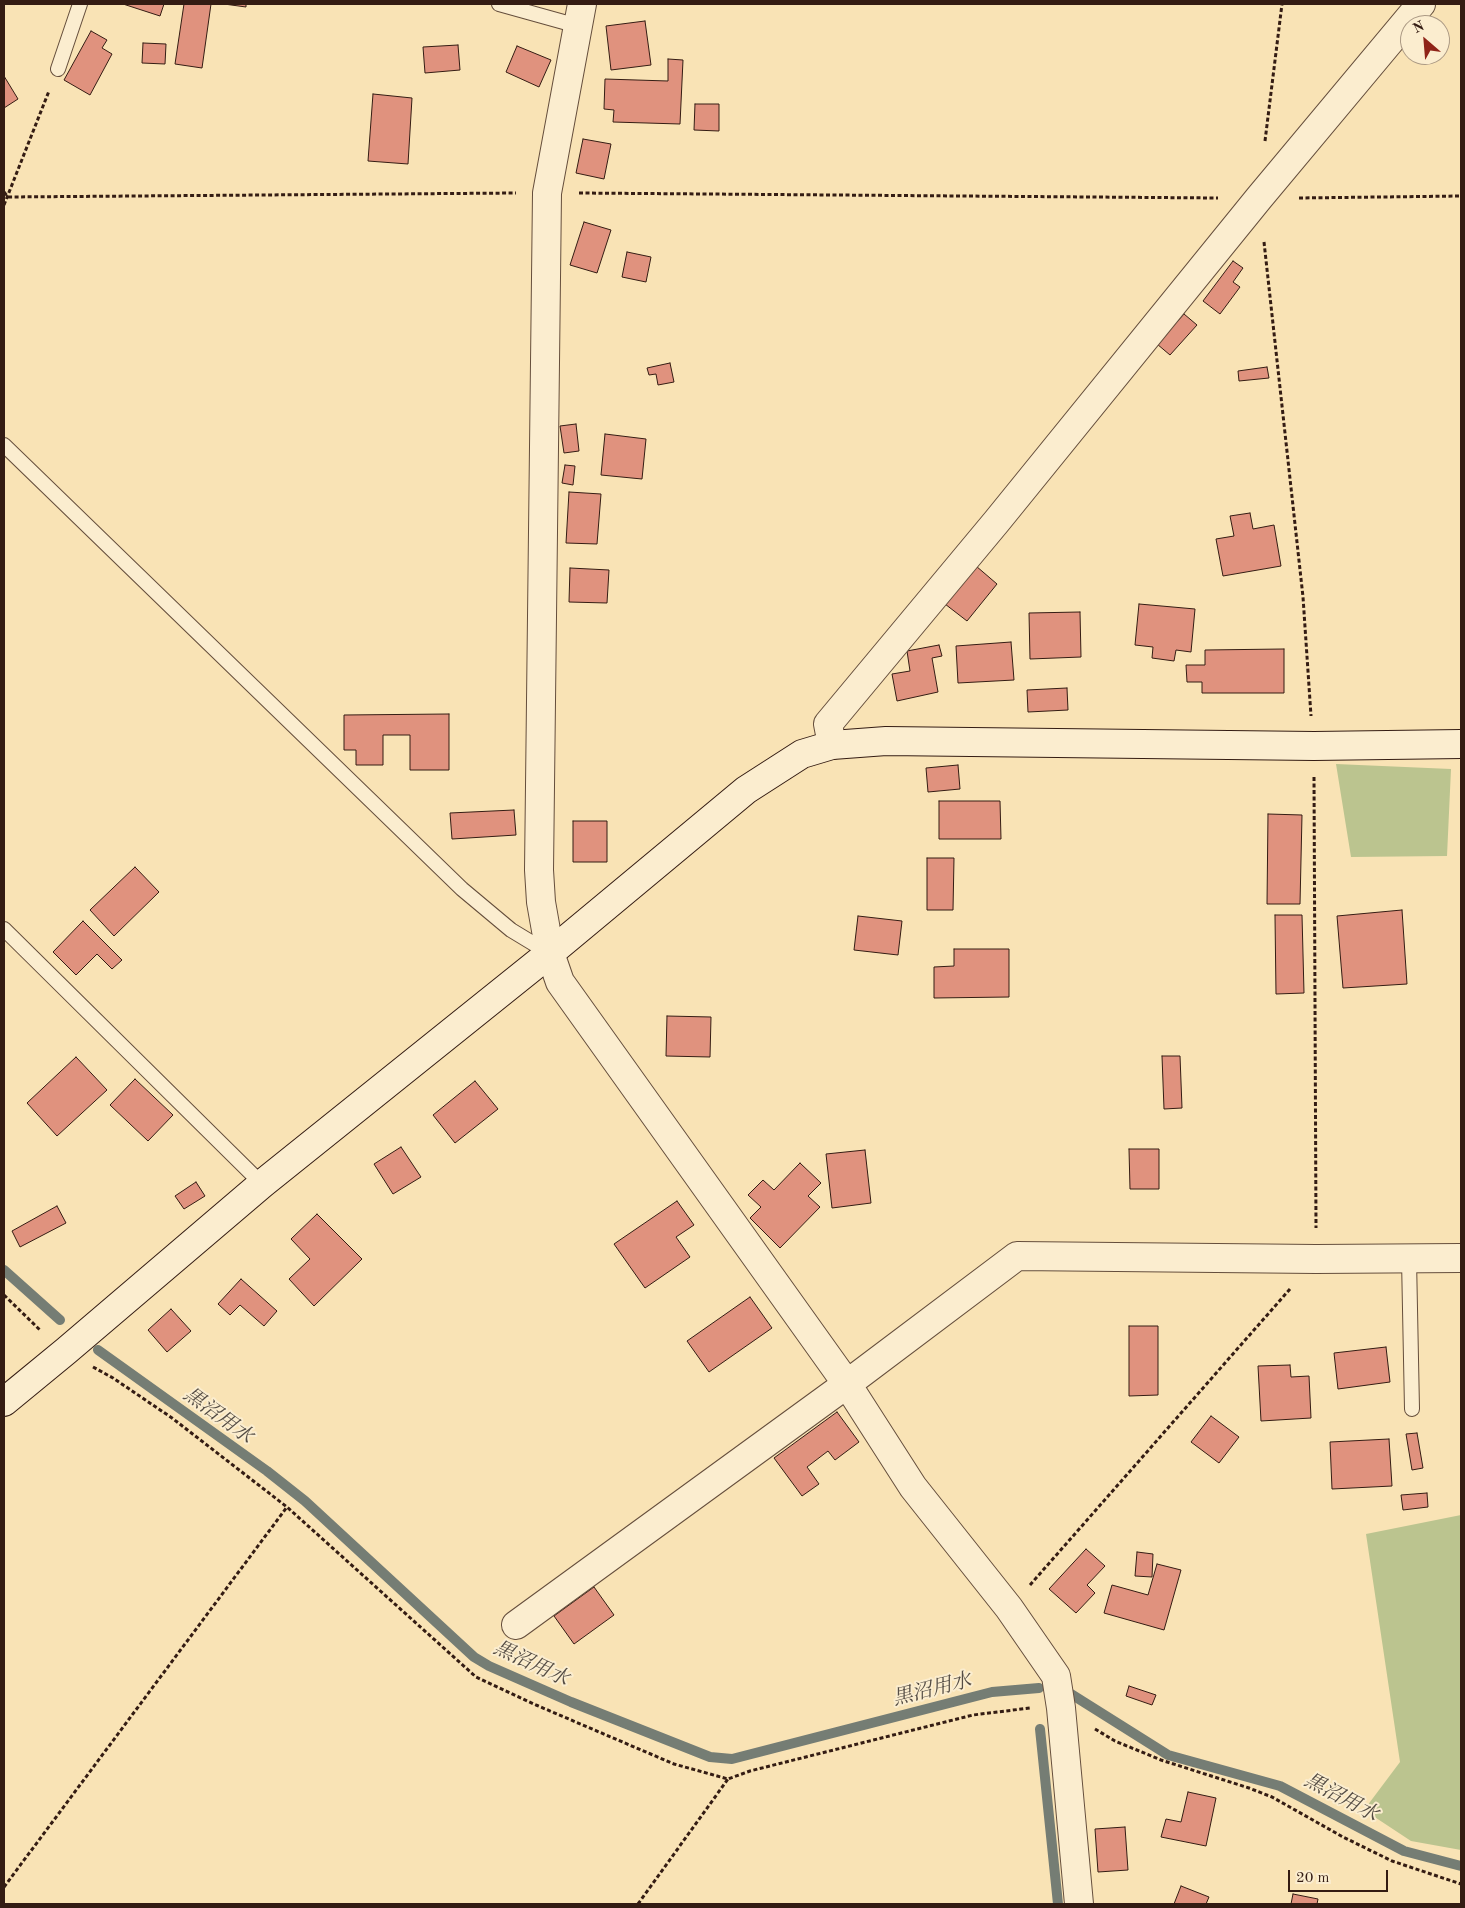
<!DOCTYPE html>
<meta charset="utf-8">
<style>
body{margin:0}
#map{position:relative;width:1465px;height:1908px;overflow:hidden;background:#f9e3b5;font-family:"Old Standard TT",serif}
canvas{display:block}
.frame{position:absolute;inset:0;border:5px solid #341c13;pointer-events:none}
.north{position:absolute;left:1400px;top:15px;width:50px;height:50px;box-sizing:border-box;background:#fbedcf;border:1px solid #ab9984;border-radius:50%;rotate:333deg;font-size:14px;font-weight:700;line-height:20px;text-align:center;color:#341c13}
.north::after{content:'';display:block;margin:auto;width:18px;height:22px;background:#8f2418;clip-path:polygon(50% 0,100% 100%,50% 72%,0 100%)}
.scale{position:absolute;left:1288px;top:1870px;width:100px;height:22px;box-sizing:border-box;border:2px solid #341c13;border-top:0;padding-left:6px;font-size:15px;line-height:18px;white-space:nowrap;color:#341c13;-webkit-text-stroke:4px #fbedcf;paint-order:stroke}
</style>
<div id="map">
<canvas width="1465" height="1908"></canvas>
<div class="frame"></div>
<div class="north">N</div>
<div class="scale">20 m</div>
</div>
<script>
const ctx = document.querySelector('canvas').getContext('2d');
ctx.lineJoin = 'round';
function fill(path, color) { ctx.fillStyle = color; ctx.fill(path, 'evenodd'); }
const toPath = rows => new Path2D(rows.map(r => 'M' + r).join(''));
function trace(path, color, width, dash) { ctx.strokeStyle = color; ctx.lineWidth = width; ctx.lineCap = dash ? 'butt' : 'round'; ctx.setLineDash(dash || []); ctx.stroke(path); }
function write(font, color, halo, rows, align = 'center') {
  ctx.font = font + ' "Old Standard TT","Noto Serif JP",serif'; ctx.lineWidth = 4; ctx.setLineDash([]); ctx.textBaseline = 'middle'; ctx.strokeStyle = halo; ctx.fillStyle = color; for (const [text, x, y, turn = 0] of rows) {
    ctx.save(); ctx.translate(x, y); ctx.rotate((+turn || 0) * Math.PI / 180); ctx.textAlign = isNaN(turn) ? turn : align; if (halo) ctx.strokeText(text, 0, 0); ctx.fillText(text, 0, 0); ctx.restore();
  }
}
fill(toPath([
 [1336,764,1451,769,1447,856,1351,857],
 [1461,1515,1461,1850,1411,1841,1364,1810,1400,1762,1366,1534]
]), '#bbc48f');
trace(toPath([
 [4,1270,60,1320],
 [98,1350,267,1471,305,1501,474,1657,489,1666,571,1702,710,1757,732,1759,992,1692,1039,1688],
 [1071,1694,1168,1755,1280,1786,1404,1851,1461,1866],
 [1040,1729,1058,1904]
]), '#757d74', 10);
const building = toPath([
 [123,4,164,4,160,16,123,4],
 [184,4,211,4,202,68,175,64,184,4],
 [224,4,246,4,246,7,224,4],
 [645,21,651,65,611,70,606,26,645,21],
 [91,31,107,40,102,48,112,54,90,95,64,80,91,31],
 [143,43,166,44,165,64,142,63,143,43],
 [458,45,460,70,425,73,423,47,458,45],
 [517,46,551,60,539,87,506,72,517,46],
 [668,59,683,60,680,124,613,122,614,110,604,109,605,79,668,81,668,59],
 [4,76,18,99,4,108,4,76],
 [373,94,412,98,408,164,368,161,373,94],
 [695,104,719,104,719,131,694,130,695,104],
 [583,139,611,144,604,179,576,173,583,139],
 [584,222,611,230,597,273,570,265,584,222],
 [627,252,651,257,646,282,622,277,627,252],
 [1233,261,1243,268,1233,282,1240,287,1220,314,1203,301,1233,261],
 [1184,314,1197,325,1170,355,1157,344,1184,314],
 [670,363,674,382,658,385,656,374,649,375,647,368,670,363],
 [1267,367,1269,378,1239,381,1238,371,1267,367],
 [576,424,579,451,564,453,560,426,576,424],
 [605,434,646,439,642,479,601,475,605,434],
 [565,465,575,466,573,485,562,483,565,465],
 [569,492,601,494,597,544,566,543,569,492],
 [1250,513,1253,529,1274,525,1281,566,1223,576,1216,539,1234,536,1230,516,1250,513],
 [976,566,997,584,967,621,945,604,976,566],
 [570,568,609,570,607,603,569,602,570,568],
 [1139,604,1195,609,1191,652,1176,650,1174,661,1152,658,1153,647,1135,645,1139,604],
 [1080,612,1081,657,1030,659,1029,613,1080,612],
 [1011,642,1014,680,958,683,956,646,1011,642],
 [939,645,942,656,932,658,938,692,897,701,892,674,910,671,907,651,939,645],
 [1284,649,1284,693,1202,693,1202,682,1187,682,1186,665,1205,665,1205,650,1284,649],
 [1067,688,1068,710,1028,712,1027,690,1067,688],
 [449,714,449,770,410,770,410,735,383,735,383,765,356,765,356,750,344,750,344,715,449,714],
 [958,765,960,789,928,792,926,768,958,765],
 [939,801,1000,801,1001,839,939,839,939,801],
 [514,810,516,835,452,839,450,813,514,810],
 [1268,814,1302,815,1300,904,1267,904,1268,814],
 [573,821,607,821,607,862,573,862,573,821],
 [927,858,954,858,953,910,927,910,927,858],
 [135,867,159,892,114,936,90,910,135,867],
 [1402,910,1407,984,1343,988,1337,916,1402,910],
 [1275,915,1302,915,1304,993,1276,994,1275,915],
 [858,916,902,921,898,955,854,950,858,916],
 [83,921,122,960,112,969,97,954,76,975,53,952,83,921],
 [954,949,1009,949,1009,997,934,998,934,967,954,966,954,949],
 [667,1016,711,1017,710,1057,666,1056,667,1016],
 [1162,1056,1180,1056,1182,1108,1164,1109,1162,1056],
 [76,1057,107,1090,57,1136,27,1103,76,1057],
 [135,1079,173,1115,148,1141,110,1105,135,1079],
 [475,1081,498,1109,455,1143,433,1115,475,1081],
 [401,1147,421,1177,393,1194,374,1164,401,1147],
 [1129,1149,1159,1149,1159,1189,1130,1189,1129,1149],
 [865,1150,871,1203,832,1208,826,1154,865,1150],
 [800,1163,821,1183,808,1196,820,1207,780,1248,750,1218,761,1207,748,1195,763,1180,774,1190,800,1163],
 [196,1182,205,1196,184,1209,175,1196,196,1182],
 [677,1201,694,1225,676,1237,690,1257,645,1288,614,1244,677,1201],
 [57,1206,66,1223,20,1247,12,1231,57,1206],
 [317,1214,362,1259,314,1306,289,1279,310,1259,291,1239,317,1214],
 [241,1279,277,1311,264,1326,240,1305,230,1315,218,1304,241,1279],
 [750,1297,772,1328,709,1372,687,1341,750,1297],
 [171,1309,191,1331,167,1352,148,1330,171,1309],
 [1129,1326,1158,1326,1158,1395,1129,1396,1129,1326],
 [1386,1347,1390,1382,1338,1389,1334,1353,1386,1347],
 [1290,1365,1291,1377,1309,1376,1311,1418,1261,1421,1258,1366,1290,1365],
 [837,1412,859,1442,835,1460,828,1451,807,1467,819,1484,802,1496,774,1458,837,1412],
 [1211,1416,1239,1437,1219,1463,1191,1442,1211,1416],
 [1417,1433,1423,1468,1412,1470,1406,1434,1417,1433],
 [1389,1439,1392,1486,1332,1489,1330,1442,1389,1439],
 [1427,1493,1428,1507,1403,1510,1401,1495,1427,1493],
 [1086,1549,1105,1566,1087,1585,1095,1593,1076,1613,1049,1589,1086,1549],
 [1137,1552,1153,1554,1152,1577,1135,1576,1137,1552],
 [1157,1564,1181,1570,1164,1630,1104,1613,1112,1585,1148,1595,1157,1564],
 [594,1587,614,1615,574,1644,554,1616,594,1587],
 [1129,1686,1156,1695,1152,1705,1126,1696,1129,1686],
 [1188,1792,1216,1798,1206,1846,1161,1837,1166,1819,1181,1822,1188,1792],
 [1125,1827,1128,1870,1098,1872,1095,1829,1125,1827],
 [1181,1886,1209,1897,1206,1904,1174,1904,1181,1886],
 [1293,1894,1318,1899,1317,1904,1291,1904,1293,1894]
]);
fill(building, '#e0927e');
trace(building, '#341c13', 1);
const lane = toPath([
 [499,4,578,26],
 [58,69,80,4],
 [4,445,462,889,511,930,549,953],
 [4,929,262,1184],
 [1409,1259,1412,1409]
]);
const street = toPath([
 [582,4,547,193,539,870,541,902,550,953,560,982,847,1384,913,1487,1009,1608,1056,1676,1061,1708,1079,1904],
 [832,745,828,724,997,521,1259,198,1421,4],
 [516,1625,847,1384,1017,1256,1316,1259,1461,1258]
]);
const secondary = toPath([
 [4,1402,66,1351,262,1184,550,953,746,790,802,754,832,745,886,741,1314,746,1461,744]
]);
trace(lane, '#654e3c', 16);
trace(street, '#654e3c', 30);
trace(secondary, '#341c13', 30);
trace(toPath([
 [1265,141,1282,4],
 [4,192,8,197,516,193],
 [579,193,1218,198],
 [1299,198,1461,196],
 [4,205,49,91],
 [1264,242,1303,597,1311,716],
 [1314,777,1316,1228],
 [4,1295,41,1331],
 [93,1367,113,1378,172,1418,287,1507,476,1677,536,1705,674,1764,728,1779,750,1771,973,1715,1030,1708],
 [1030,1585,1290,1289],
 [1095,1729,1115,1741,1161,1760,1249,1788,1272,1797,1343,1837,1392,1861,1461,1884],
 [4,1887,287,1507],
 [638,1904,728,1779]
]), '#341c13', 3, [4, 2.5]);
trace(lane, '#fbedcf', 14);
trace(street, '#fbedcf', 28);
trace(secondary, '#fbedcf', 28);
write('italic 20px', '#544c44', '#fbedcf', [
 ["黒沼用水",218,1416,36],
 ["黒沼用水",531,1664,25],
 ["黒沼用水",932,1690,-14],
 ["黒沼用水",1341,1798,28]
]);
</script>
